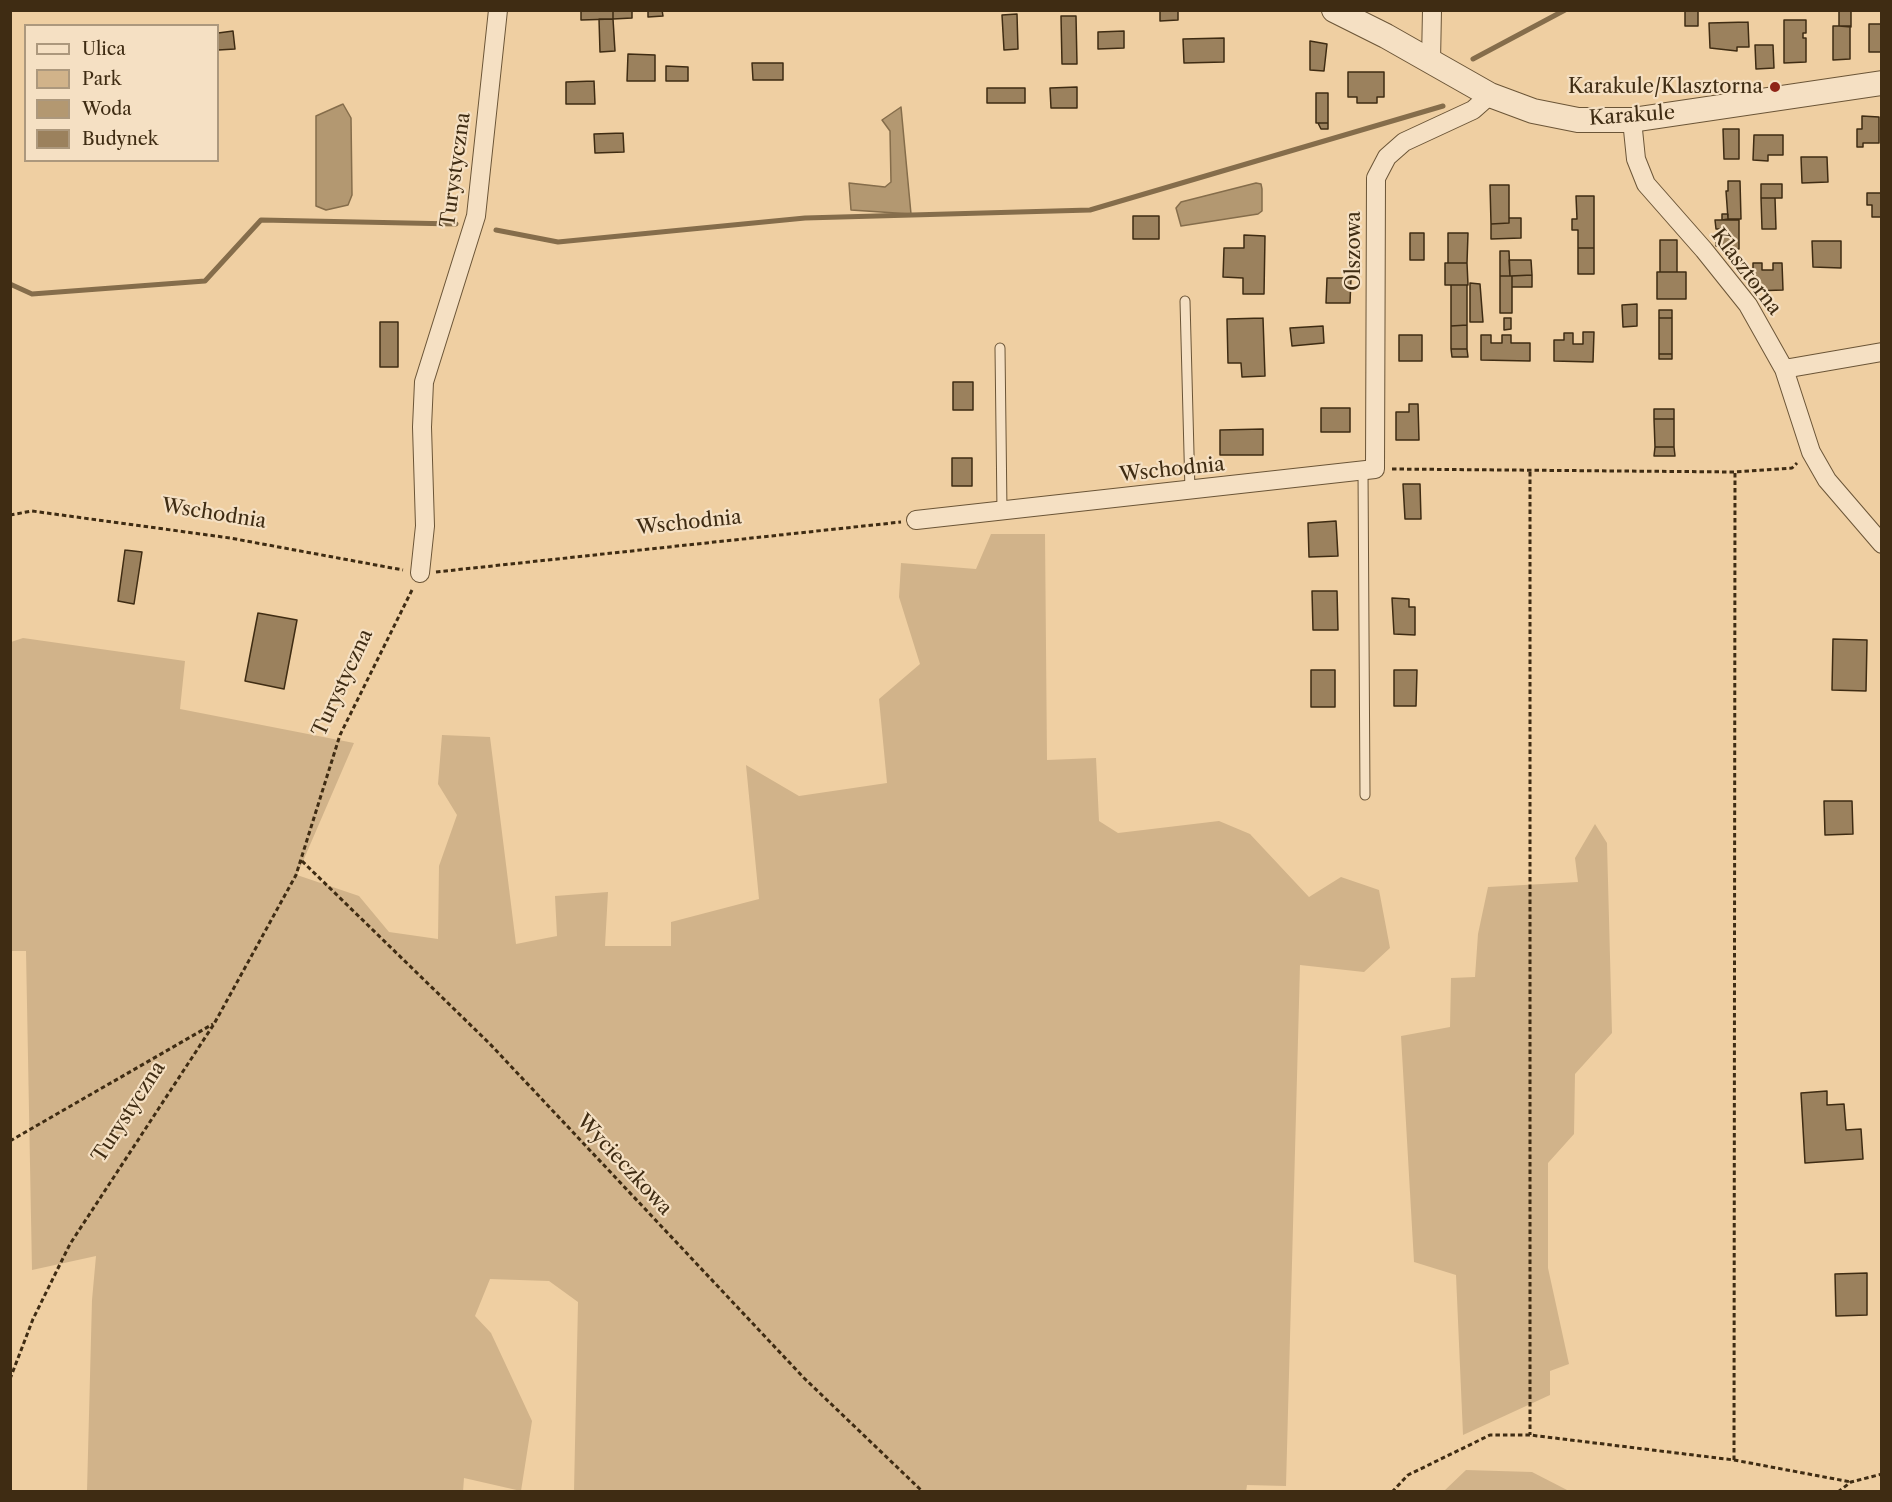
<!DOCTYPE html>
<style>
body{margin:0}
#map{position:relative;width:1892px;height:1502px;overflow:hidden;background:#efcfa2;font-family:"Libre Caslon Text",serif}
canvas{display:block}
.frame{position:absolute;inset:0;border:12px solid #3f2c13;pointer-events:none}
.legend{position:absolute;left:24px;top:24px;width:195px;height:138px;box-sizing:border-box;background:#f5e0c3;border:2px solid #ac987d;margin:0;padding:8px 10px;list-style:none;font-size:18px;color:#3f2c13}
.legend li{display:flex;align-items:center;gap:12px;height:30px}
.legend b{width:30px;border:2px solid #ac987d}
</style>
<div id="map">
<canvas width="1892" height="1502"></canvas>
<div class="frame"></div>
<ul class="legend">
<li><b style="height:8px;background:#f5e0c3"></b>Ulica</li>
<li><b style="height:16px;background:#d1b38a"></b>Park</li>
<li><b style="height:16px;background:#b39871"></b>Woda</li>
<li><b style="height:16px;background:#9b815d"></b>Budynek</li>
</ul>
</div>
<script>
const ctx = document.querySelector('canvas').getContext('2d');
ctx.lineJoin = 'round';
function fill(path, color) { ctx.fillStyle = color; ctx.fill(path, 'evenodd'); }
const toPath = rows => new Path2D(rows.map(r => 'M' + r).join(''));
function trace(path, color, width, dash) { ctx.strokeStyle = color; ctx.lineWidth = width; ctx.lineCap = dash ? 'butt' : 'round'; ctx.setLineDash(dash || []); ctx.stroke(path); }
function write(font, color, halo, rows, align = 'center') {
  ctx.font = font + ' "Libre Caslon Text",serif'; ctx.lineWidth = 4.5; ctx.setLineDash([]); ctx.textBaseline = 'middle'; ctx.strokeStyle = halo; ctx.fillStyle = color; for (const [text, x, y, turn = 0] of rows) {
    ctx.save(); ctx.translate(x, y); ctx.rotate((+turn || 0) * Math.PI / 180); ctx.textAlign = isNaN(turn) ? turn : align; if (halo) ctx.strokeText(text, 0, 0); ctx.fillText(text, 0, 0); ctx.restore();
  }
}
fill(toPath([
 [991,534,1045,534,1047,760,1096,758,1099,821,1118,833,1219,821,1250,834,1309,897,1341,877,1379,890,1390,948,1364,972,1300,965,1286,1486,1247,1485,1246,1492,574,1491,578,1302,549,1281,490,1279,475,1316,491,1333,532,1421,521,1491,464,1478,463,1492,87,1491,92,1300,96,1256,32,1270,26,951,10,951,11,642,23,638,185,661,180,709,354,743,297,875,359,896,389,932,438,939,439,866,457,815,438,784,442,735,490,737,516,944,557,936,555,896,608,892,605,946,671,946,671,922,759,899,746,765,799,796,887,783,879,699,920,664,899,597,901,563,976,569],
 [1595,824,1607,843,1612,1033,1575,1074,1574,1134,1548,1163,1548,1268,1569,1364,1550,1371,1550,1395,1463,1435,1456,1275,1414,1262,1401,1036,1450,1027,1451,978,1475,977,1478,934,1488,887,1578,882,1575,858],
 [1466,1470,1532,1472,1569,1491,1444,1491]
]), '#d1b38a');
const water = toPath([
 [343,104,351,118,352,195,348,205,326,210,316,206,316,116,343,104],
 [901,107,911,214,851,210,849,183,885,187,891,182,890,131,882,120,901,107],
 [1256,183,1261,184,1262,189,1262,211,1258,214,1181,226,1176,208,1181,202,1256,183]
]);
fill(water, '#b39871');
trace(water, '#856d4b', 1.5);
trace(toPath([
 [1473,59,1565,10],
 [496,230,558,242,805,218,1090,210,1443,106],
 [10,284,32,294,205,281,261,220,456,224]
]), '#856d4b', 5);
const building = toPath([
 [581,10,613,10,613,19,581,20,581,10],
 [613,10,632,10,632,18,613,19,613,10],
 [648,10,662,10,663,16,648,17,648,10],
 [1160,10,1178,10,1178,20,1160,21,1160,10],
 [1685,10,1698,10,1698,26,1685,26,1685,10],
 [1839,10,1851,10,1851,27,1839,26,1839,10],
 [1017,14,1018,49,1004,50,1002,15,1017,14],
 [1061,16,1076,16,1077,64,1062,64,1061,16],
 [599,19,613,19,615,51,600,52,599,19],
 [1784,20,1806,20,1806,33,1803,33,1803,38,1806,38,1806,62,1784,63,1784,20],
 [1748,22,1749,47,1737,47,1737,51,1710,48,1709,23,1748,22],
 [1869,24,1882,24,1882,52,1869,52,1869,24],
 [1833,26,1850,26,1850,59,1833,60,1833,26],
 [233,31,235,49,218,50,218,33,233,31],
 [1124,31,1124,48,1098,49,1098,32,1124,31],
 [1224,38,1224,62,1184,63,1183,39,1224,38],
 [1310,41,1327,44,1324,71,1310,70,1310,41],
 [1755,45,1773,45,1774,68,1756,69,1755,45],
 [628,54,655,55,655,81,627,81,628,54],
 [752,63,783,63,783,80,753,80,752,63],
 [666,66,688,67,688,81,666,81,666,66],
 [1348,72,1384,72,1384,97,1377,97,1377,103,1357,103,1357,97,1348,97,1348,72],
 [594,81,595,104,566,104,566,82,594,81],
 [1077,87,1077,108,1051,108,1050,88,1077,87],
 [987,88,1025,88,1025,103,987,103,987,88],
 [1316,93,1328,93,1328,123,1316,123,1316,93],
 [1862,116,1879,117,1879,143,1863,143,1863,147,1857,147,1857,129,1862,129,1862,116],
 [1318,123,1328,123,1328,129,1321,129,1318,123],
 [1723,129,1739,129,1739,159,1724,159,1723,129],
 [623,133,624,152,595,153,594,134,623,133],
 [1754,135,1783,135,1783,155,1768,155,1768,161,1753,160,1754,135],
 [1801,157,1827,157,1828,182,1802,183,1801,157],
 [1728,181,1740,181,1741,219,1728,219,1726,191,1728,191,1728,181],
 [1761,184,1782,184,1782,198,1761,198,1761,184],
 [1490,185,1509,185,1509,223,1491,224,1490,185],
 [1867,193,1881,193,1881,217,1872,217,1872,205,1867,205,1867,193],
 [1576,196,1594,196,1594,248,1578,248,1578,230,1572,230,1572,219,1577,219,1576,196],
 [1761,198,1775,198,1776,229,1762,229,1761,198],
 [1722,214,1728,214,1728,219,1722,220,1722,214],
 [1133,216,1159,216,1159,239,1133,239,1133,216],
 [1509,218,1521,218,1521,238,1491,239,1491,224,1509,223,1509,218],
 [1715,220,1739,220,1739,249,1722,249,1722,246,1716,246,1716,239,1722,239,1721,229,1716,229,1715,220],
 [1410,233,1424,233,1424,260,1410,260,1410,233],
 [1448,233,1468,233,1467,263,1448,263,1448,233],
 [1244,235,1265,236,1264,294,1243,294,1243,278,1223,277,1224,248,1244,248,1244,235],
 [1660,240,1677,240,1677,272,1660,272,1660,240],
 [1812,241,1841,241,1841,268,1813,267,1812,241],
 [1578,248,1594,248,1594,274,1578,274,1578,248],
 [1500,251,1509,251,1510,276,1500,276,1500,251],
 [1509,260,1531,260,1532,275,1510,276,1509,260],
 [1445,263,1467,263,1468,285,1445,285,1445,263],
 [1753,263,1762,263,1762,270,1773,270,1773,263,1782,263,1783,290,1753,291,1753,263],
 [1657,272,1686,272,1686,299,1657,299,1657,272],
 [1532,275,1532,287,1512,287,1512,276,1532,275],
 [1500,276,1512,276,1512,313,1500,313,1500,276],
 [1327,278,1351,278,1350,303,1326,303,1327,278],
 [1470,283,1480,284,1483,322,1470,322,1470,283],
 [1451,285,1467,285,1467,325,1451,326,1451,285],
 [1637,304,1637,326,1623,327,1622,305,1637,304],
 [1659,310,1672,310,1672,318,1659,318,1659,310],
 [1263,318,1265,376,1242,377,1241,363,1228,363,1227,319,1263,318],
 [1504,318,1511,318,1511,329,1504,330,1504,318],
 [1659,318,1672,318,1672,354,1659,354,1659,318],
 [380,322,398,322,398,367,380,367,380,322],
 [1467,325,1467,349,1451,349,1451,326,1467,325],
 [1323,326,1324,343,1292,346,1290,328,1323,326],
 [1583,332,1594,332,1593,362,1554,361,1554,340,1564,340,1564,333,1573,333,1573,344,1583,344,1583,332],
 [1399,335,1422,335,1422,361,1399,361,1399,335],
 [1481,335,1491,335,1491,343,1502,343,1502,335,1511,335,1511,343,1530,343,1530,361,1481,360,1481,335],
 [1451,349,1467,349,1468,357,1452,357,1451,349],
 [1659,354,1672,354,1672,359,1659,359,1659,354],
 [953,382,973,382,973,410,953,410,953,382],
 [1409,404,1418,404,1419,440,1396,440,1396,412,1409,412,1409,404],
 [1321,408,1350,408,1350,432,1321,432,1321,408],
 [1654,409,1674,409,1674,419,1654,419,1654,409],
 [1654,419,1674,419,1674,447,1655,447,1654,419],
 [1263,429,1263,455,1220,455,1220,430,1263,429],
 [1655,447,1674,447,1675,456,1654,456,1655,447],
 [952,458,972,458,972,486,952,486,952,458],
 [1403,484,1420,484,1421,519,1405,519,1403,484],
 [1336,521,1338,556,1309,557,1308,523,1336,521],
 [125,550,142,552,134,604,118,601,125,550],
 [1312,591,1337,591,1338,630,1313,630,1312,591],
 [1392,598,1409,599,1409,607,1415,607,1415,635,1394,634,1392,598],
 [258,613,297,620,284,689,245,681,258,613],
 [1833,639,1867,640,1866,691,1832,690,1833,639],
 [1311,670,1335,670,1335,707,1311,707,1311,670],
 [1394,670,1417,670,1416,706,1394,706,1394,670],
 [1824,801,1852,801,1853,834,1825,835,1824,801],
 [1827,1091,1827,1105,1844,1104,1846,1130,1861,1129,1863,1159,1805,1163,1801,1093,1827,1091],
 [1867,1273,1867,1315,1836,1316,1835,1274,1867,1273]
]);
fill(building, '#9b815d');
trace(building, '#3f2c13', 1.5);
const service = toPath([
 [1185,301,1190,491],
 [1000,348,1002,511],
 [1363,470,1365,795]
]);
const minor = toPath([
 [1431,61,1432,10],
 [1632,120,1636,159,1646,184,1704,250,1748,305,1784,369,1811,452,1827,480,1882,544],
 [1784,369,1882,352],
 [916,520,1375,469,1376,178,1387,157,1404,142,1473,110,1490,95],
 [420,573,425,526,422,427,424,382,476,216,498,10]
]);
const tertiary = toPath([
 [1334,10,1386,36,1490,95,1533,111,1578,120,1632,120,1882,83]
]);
trace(service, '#6b5537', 11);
trace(minor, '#6b5537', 20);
trace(tertiary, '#6b5537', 26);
trace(toPath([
 [1392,469,1735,472,1792,468,1797,463],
 [1530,472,1530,1435],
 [10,515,32,511,230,538,403,570],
 [436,572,901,522],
 [302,861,490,1044,804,1378,923,1492],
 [10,1141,213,1024],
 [10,1379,33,1319,70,1244,214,1024,296,875,340,735,413,588],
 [1734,1460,1735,472],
 [1392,1492,1408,1475,1490,1435,1530,1435,1734,1460,1851,1482],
 [1838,1492,1851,1482,1882,1474]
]), '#3f2c13', 3, [4.5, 3]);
trace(service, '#f5e0c3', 9);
trace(minor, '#f5e0c3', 18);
trace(tertiary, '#f5e0c3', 24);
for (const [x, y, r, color] of [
 [1775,87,6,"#8f2418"]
]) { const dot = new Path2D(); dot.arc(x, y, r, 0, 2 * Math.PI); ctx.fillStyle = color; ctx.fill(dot); trace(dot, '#f5e0c3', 2); }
write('20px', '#3f2c13', '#f5e0c3', [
 ["Karakule/Klasztorna",1763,87]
], 'right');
write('20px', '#3f2c13', '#f5e0c3', [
 ["Karakule",1632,116,-4],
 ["Turystyczna",456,170,-82],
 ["Olszowa",1354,251,-90],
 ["Klasztorna",1746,272,53],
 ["Wschodnia",1172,470,-6],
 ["Wschodnia",214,514,9],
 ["Wschodnia",689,523,-6],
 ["Turystyczna",343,683,-65],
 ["Turystyczna",129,1112,-57],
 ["Wycieczkowa",624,1165,47]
]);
</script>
